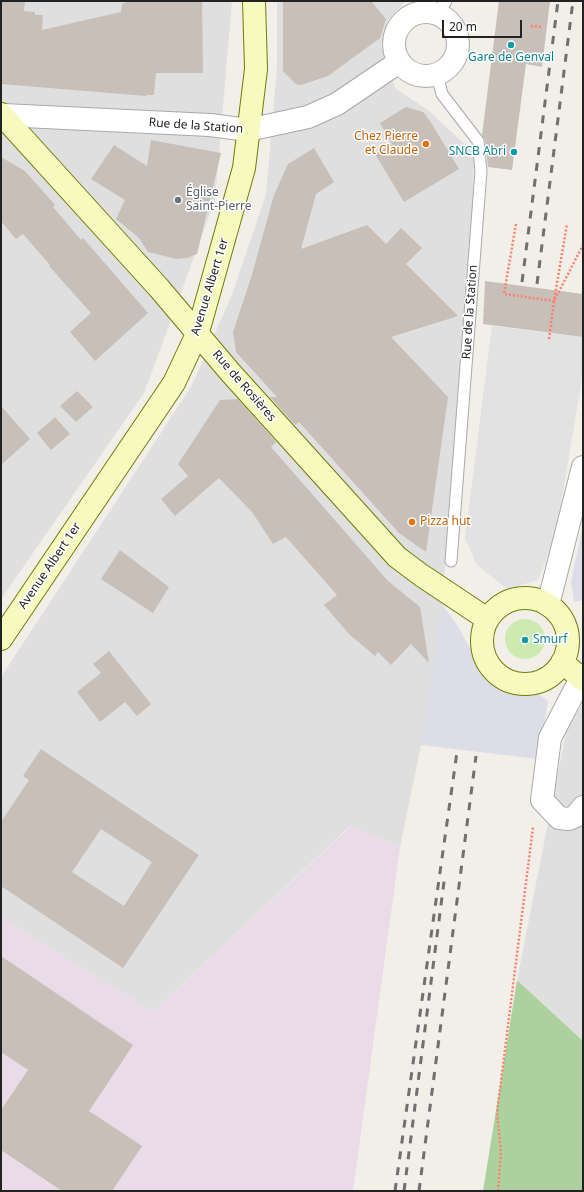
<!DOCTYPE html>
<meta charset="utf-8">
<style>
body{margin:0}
#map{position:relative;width:584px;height:1192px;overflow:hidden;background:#f2efe9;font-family:"Noto Sans",sans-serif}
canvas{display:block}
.frame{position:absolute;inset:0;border:2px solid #222;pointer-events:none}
.scale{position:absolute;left:442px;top:20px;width:80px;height:18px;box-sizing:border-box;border:2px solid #222;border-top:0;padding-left:5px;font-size:12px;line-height:14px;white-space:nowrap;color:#222;-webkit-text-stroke:3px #fff;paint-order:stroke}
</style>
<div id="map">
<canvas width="584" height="1192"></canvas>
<div class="frame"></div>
<div class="scale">20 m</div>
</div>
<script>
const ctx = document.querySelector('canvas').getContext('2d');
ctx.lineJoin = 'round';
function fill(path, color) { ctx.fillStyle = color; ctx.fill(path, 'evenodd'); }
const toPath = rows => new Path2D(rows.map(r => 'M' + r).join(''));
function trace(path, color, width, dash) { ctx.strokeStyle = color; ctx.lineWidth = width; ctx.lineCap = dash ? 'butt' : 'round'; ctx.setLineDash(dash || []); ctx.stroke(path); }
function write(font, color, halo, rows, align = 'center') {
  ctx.font = font + ' "Noto Sans",sans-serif'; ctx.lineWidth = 3; ctx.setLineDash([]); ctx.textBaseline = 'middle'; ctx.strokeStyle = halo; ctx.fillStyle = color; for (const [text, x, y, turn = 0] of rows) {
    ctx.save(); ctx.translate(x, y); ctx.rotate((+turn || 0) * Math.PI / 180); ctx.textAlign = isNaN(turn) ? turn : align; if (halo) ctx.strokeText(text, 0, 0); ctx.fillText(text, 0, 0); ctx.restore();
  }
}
fill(toPath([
 [1,1,232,1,215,200,144,393,1,599],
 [277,1,406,1,388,20,381,45,395,88,428,110,474,153,473,206,437,668,400,847,350,826,153,1012,1,918,1,677,191,387,231,297,266,195,277,67],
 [583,703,583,1041,517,980,567,727]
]), '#e0dfdf');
fill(toPath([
 [351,826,400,847,353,1191,1,1191,1,918,153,1012]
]), '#ebdbe8');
fill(toPath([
 '505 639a20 20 0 1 1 40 0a20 20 0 1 1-40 0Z'
]), '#cdebb0');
fill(toPath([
 [517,980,583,1041,583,1191,483,1191]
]), '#add19e');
fill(toPath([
 [492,326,583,337,583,373,556,534,538,580,507,589,477,565,465,538]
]), '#e2e2e2');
fill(toPath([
 [583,525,583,600,574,602,571,582],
 [442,604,459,628,481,669,492,685,512,693,538,694,548,701,538,759,421,745]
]), '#dddde8');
fill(toPath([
 [1,1,25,1,24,11,35,12,35,15,43,15,42,30,121,12,122,4,129,1,202,1,203,73,156,73,154,95,147,95,146,96,1,84],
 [283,1,371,1,386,19,380,38,328,76,301,85,296,84,283,71],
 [499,1,550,1,542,67,526,64,512,170,488,167,485,140,482,135],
 [406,107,423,112,430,121,459,169,404,202,375,154,392,144,380,123],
 [151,140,221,153,197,254,187,258,177,259,148,252,139,238,116,219,125,200,91,179,114,145,147,166],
 [314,148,334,182,316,194,301,249,367,225,386,244,401,228,422,248,406,264,458,316,391,337,448,397,426,552,399,533,299,422,295,425,270,397,277,397,236,352,233,332,251,278,274,195,288,164],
 [1,157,25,171,55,205,53,207,81,240,83,238,148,313,95,361,70,332,91,313,49,266,50,265,23,234,16,239,1,221],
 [485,281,583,294,583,337,483,324],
 [77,391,93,407,76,422,60,406],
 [238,399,276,442,271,447,388,581,420,607,429,663,411,644,391,665,378,652,375,656,349,634,324,605,337,595,286,537,273,544,252,512,219,478,175,516,161,499,188,476,178,464,220,400],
 [1,406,30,439,1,465],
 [55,417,70,434,51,450,37,433],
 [120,550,169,587,153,613,101,579],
 [109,651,151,704,137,716,125,702,100,722,77,692,101,673,93,664],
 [41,749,199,855,123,968,1,886,1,822,29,780,23,776],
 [101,829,152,862,124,906,72,872],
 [1,956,133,1045,89,1111,142,1146,112,1191,62,1191,1,1150,1,1110,28,1070,1,1052]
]), '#c7bfb8');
const lane = toPath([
 [437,14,446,1],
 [437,75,442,94,478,141,481,171,451,561]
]);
const street = toPath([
 '394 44a32 32 0 1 1 64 0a32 32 0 1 1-64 0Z',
 [3,115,210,125,248,130,308,117,337,104,399,62],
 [548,605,583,467],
 [581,678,550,738,542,800,559,818,569,819,576,816,583,807]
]);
const secondary = toPath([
 [1,114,159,288,230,372,397,557,421,575,487,619],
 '482 641a43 43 0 1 1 86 0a43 43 0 1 1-86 0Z',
 [1,639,174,383,198,332,244,168,256,69,254,1],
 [562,662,583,680]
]);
trace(lane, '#a9a9a9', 13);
trace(street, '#a9a9a9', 24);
trace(secondary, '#707d05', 24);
trace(toPath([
 [531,26,542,27],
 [516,224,504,294,554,301,567,224],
 [549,339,554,301,583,245],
 [498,1191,501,1152,497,1113,533,827]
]), '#fa8072', 2.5, [2, 2]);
trace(lane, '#fff', 11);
trace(street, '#fff', 22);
trace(secondary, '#f7fabf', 22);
trace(toPath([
 [522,282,558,1],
 [537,284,573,1],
 [395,1191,457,752],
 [404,1191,445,874],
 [419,1191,476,756]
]), '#707070', 3, [8, 8]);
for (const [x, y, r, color] of [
 [511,45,4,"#0f9aa8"],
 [426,144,4,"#e8710a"],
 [514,152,4,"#0f9aa8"],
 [178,200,4,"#6b7280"],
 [412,522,4,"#e8710a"],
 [525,640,4,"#0f9aa8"]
]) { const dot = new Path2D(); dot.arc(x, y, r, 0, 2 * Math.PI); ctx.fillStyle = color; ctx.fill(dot); trace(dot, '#fff', 1.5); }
write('12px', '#0d838f', '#fff', [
 ["Gare de Genval",511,58],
 ["SNCB Abri",506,152,"right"],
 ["Smurf",533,640,"left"]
]);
write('12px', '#222', '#fff', [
 ["Rue de la Station",196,126,4],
 ["Avenue Albert 1er",210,287,-73],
 ["Rue de la Station",470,312,-86],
 ["Rue de Rosières",244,386,49],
 ["Avenue Albert 1er",50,566,-56]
]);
write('12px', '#c56008', '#fff', [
 ["Chez Pierre",418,137],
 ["et Claude",418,151],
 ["Pizza hut",420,522,"left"]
], 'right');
write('12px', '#5b616d', '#fff', [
 ["Église",186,193],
 ["Saint-Pierre",186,207]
], 'left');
</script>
